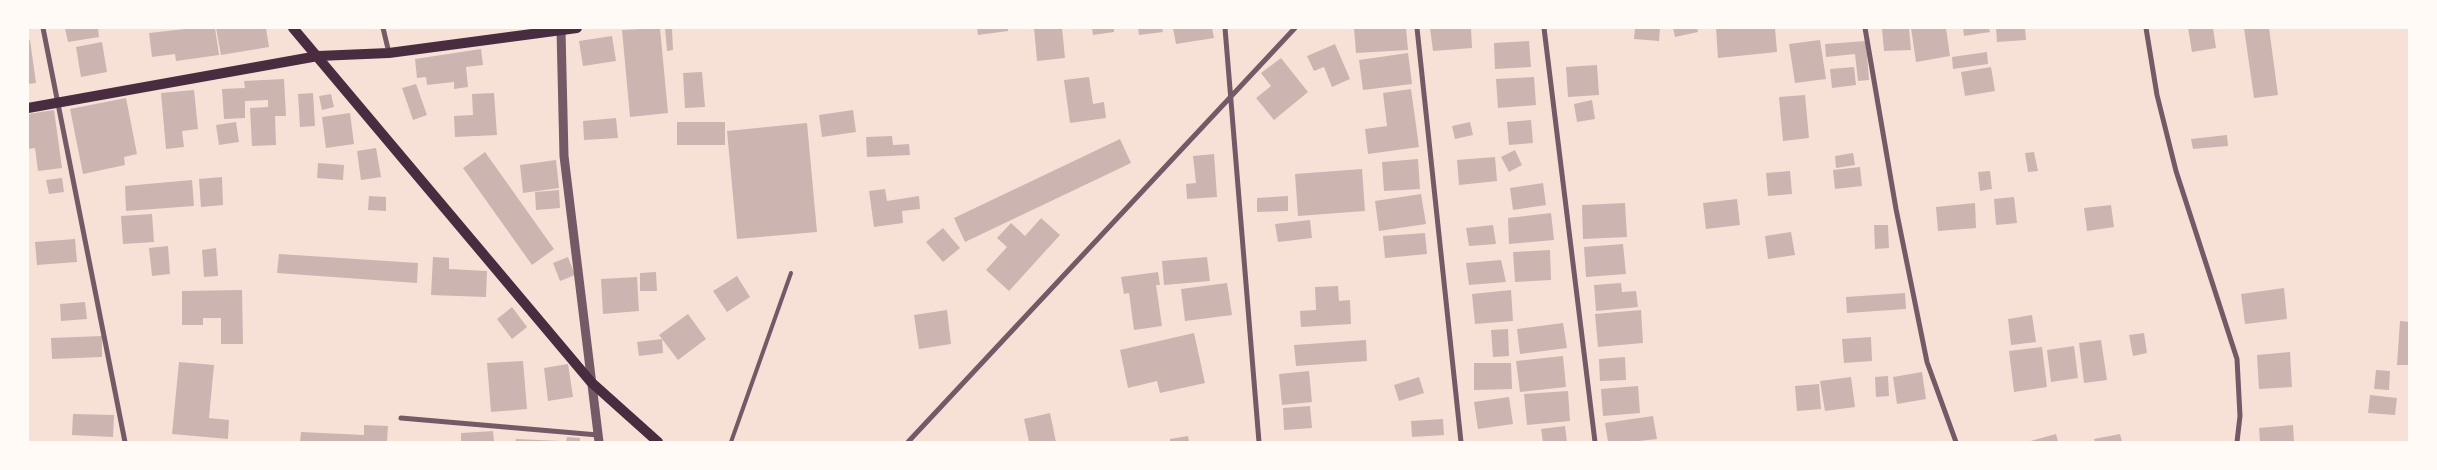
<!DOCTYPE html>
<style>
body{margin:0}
#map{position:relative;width:2437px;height:470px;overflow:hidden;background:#f7e1d7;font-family:Arial,sans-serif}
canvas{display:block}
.frame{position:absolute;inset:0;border:29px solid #fffaf5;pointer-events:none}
</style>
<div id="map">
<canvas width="2437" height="470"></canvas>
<div class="frame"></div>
</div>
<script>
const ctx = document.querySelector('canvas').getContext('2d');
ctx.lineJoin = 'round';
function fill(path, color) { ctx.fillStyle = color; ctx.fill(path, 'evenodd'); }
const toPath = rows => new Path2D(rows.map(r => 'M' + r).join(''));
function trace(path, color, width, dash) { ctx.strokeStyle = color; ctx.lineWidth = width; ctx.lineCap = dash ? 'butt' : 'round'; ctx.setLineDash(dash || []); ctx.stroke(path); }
fill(toPath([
 [65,28,98,28,99,37,68,42],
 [194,28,215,28,219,55,176,61,175,54,152,57,149,33],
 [216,28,266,28,269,47,221,55],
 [660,28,668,113,630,117,622,30],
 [665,28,672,28,673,50,667,51],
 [977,28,1008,28,1008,31,978,35],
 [1034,28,1062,28,1065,58,1037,61],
 [1092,28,1114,28,1114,32,1093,35],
 [1138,28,1162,28,1163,32,1139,35],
 [1173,28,1212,28,1214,38,1176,44],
 [1354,28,1406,28,1408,50,1356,53],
 [1430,28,1471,28,1472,48,1433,51],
 [1635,28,1660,28,1659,41,1634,39],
 [1673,28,1697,28,1698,32,1675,37],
 [1716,28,1775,28,1777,52,1718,58],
 [1882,28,1909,28,1911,50,1884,51],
 [1911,28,1946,28,1950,56,1916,62],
 [1963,28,1989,28,1990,32,1964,36],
 [1996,28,2025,28,2026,40,1997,42],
 [2188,28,2213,28,2216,48,2192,52],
 [2244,28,2269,28,2278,95,2254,98],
 [612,36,616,61,583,66,579,41],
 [30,40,36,83,28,84,28,41],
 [1820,40,1826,79,1795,83,1789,44],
 [1529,41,1531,67,1495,69,1494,43],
 [1866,41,1869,80,1858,81,1855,54,1826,57,1825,44],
 [102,42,107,72,81,77,76,47],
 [1335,44,1350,79,1332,87,1324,67,1314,71,1307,56],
 [481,49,483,65,466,67,468,87,454,89,454,82,427,85,426,77,417,78,415,59],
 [1987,52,1988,64,1953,69,1952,57],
 [1408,53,1412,84,1363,90,1359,60],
 [1281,58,1308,92,1274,120,1256,98,1271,86,1261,73],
 [1597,65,1599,95,1568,97,1566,67],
 [1854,67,1856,85,1832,88,1830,69],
 [1991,67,1995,91,1965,96,1961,72],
 [702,72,705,107,685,108,683,73],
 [1089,77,1093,104,1104,102,1106,118,1070,123,1064,80],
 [1534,77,1536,105,1498,108,1496,79],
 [284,79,286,116,275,116,276,145,252,146,250,108,268,107,268,100,245,101,245,118,224,119,222,89,245,88,244,81],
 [416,84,427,115,413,120,402,88],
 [1411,89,1419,147,1368,154,1365,129,1387,126,1383,93],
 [194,90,198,129,182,131,184,147,166,149,161,93],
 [313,93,315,126,300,127,298,94],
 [494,93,497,135,455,137,454,116,473,115,472,94],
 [331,94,334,107,322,110,319,96],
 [1805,95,1809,138,1783,141,1779,97],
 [126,98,137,154,124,157,125,165,83,174,70,109],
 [1592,100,1595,119,1577,122,1574,104],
 [54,110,62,168,38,171,35,148,28,149,28,114],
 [853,110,856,132,822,137,819,115],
 [350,113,354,144,326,148,322,117],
 [616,118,618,138,584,140,583,121],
 [1531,120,1533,143,1509,145,1507,122],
 [236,122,239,142,219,145,216,125],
 [677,122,725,122,725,145,677,145],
 [1470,122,1473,135,1455,139,1452,126],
 [807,123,817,232,737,239,727,131],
 [2227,135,2228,146,2193,149,2191,139],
 [892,136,893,145,909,144,910,155,867,157,866,137],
 [1120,139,1131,163,965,242,954,218],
 [376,148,381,177,361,180,357,151],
 [1515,150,1522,165,1509,172,1501,157],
 [485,152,554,249,532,265,463,168],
 [2034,152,2038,171,2028,172,2025,153],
 [1853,153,1855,165,1836,168,1835,156],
 [1214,154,1217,197,1187,199,1186,184,1196,183,1193,156],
 [1495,157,1497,181,1459,185,1457,160],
 [1418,159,1420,189,1384,191,1382,162],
 [556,160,559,188,523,193,520,165],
 [318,163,344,165,343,180,317,178],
 [1860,167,1862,186,1835,189,1833,170],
 [1362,169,1365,211,1298,216,1295,174],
 [1790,171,1792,194,1768,196,1766,173],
 [1990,171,1992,189,1980,191,1978,172],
 [222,177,223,205,201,207,199,179],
 [62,178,64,192,49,194,46,180],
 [192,180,194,206,126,211,125,186],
 [1543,183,1546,205,1513,210,1510,188],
 [885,189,887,201,919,196,920,209,902,211,903,223,874,227,869,191],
 [559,190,560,208,536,210,535,192],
 [1421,194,1426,224,1379,231,1375,201],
 [369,196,386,197,386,211,368,210],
 [1288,196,1288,211,1257,212,1257,198],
 [2014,197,2017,223,1996,225,1994,199],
 [1737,199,1740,225,1706,229,1703,203],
 [1625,203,1627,237,1583,239,1582,205],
 [1975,203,1976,228,1938,231,1936,207],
 [2111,205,2114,227,2087,231,2084,208],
 [1551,213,1554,240,1509,244,1508,218],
 [152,214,154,242,123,244,121,216],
 [1041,218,1060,235,1009,291,986,270,1007,247,997,238,1011,223,1025,236],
 [1310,220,1312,238,1278,242,1275,224],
 [1493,225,1496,244,1469,246,1466,228],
 [1874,225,1888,225,1889,248,1875,249],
 [943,228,960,248,943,262,926,242],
 [1791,232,1795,255,1768,259,1765,236],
 [1425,233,1427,254,1385,258,1383,236],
 [75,239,77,262,37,265,35,242],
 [1623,244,1626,274,1586,277,1584,247],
 [168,246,170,274,152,276,149,248],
 [216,248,218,276,204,277,202,250],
 [1550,250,1551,280,1515,282,1513,252],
 [279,254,418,263,417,283,277,273],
 [433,257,449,258,449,269,487,271,486,297,431,295],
 [568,257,575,275,560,281,553,263],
 [1207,257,1210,281,1164,285,1162,261],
 [1501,260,1506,282,1469,285,1466,263],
 [656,272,657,291,640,291,640,273],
 [1158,272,1160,285,1156,285,1162,326,1134,330,1129,293,1124,294,1121,277],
 [737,276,750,297,727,312,713,291],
 [637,277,639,311,603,314,601,279],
 [1227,283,1232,315,1185,321,1181,289],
 [1621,283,1622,292,1636,291,1638,307,1596,311,1594,285],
 [1338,286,1339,301,1350,300,1351,324,1301,327,1300,311,1316,310,1315,287],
 [2284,288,2287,319,2245,324,2241,294],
 [242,290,243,344,221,344,221,318,203,318,203,325,182,325,182,291],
 [1511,290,1513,321,1475,324,1472,294],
 [1905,293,1906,309,1847,313,1846,297],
 [85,302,87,319,61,321,60,304],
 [512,307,527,327,512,339,497,319],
 [947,310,951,344,919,349,914,315],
 [1641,310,1643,343,1598,347,1595,314],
 [688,314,706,339,678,360,659,335],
 [2032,315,2036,342,2011,345,2008,319],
 [2400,321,2410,322,2410,365,2397,365],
 [1563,323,1567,348,1520,354,1517,329],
 [1508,329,1509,356,1493,357,1491,330],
 [1194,333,1205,383,1160,393,1157,381,1128,388,1120,350],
 [2144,333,2147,353,2133,356,2129,335],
 [102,336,102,357,52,359,51,338],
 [1871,337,1872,361,1844,363,1842,339],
 [662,339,663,353,639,356,637,342],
 [1366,340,1367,361,1296,366,1294,345],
 [2101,340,2107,380,2084,383,2079,343],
 [2074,346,2078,378,2051,382,2047,350],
 [2042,347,2047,387,2014,392,2009,351],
 [2290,352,2292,387,2259,389,2257,355],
 [1563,356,1566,387,1520,392,1516,361],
 [1625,357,1626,380,1600,381,1599,359],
 [523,361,527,409,491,412,487,363],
 [179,362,214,365,209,418,229,420,228,439,172,434],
 [1474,363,1511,363,1512,389,1474,390],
 [568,364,573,397,548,401,544,368],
 [2376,370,2390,371,2389,390,2374,389],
 [1309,371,1312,402,1282,405,1279,374],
 [1922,372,1926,399,1897,404,1893,377],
 [1888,376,1889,396,1876,397,1875,377],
 [1419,377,1424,393,1399,401,1394,385],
 [1851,377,1855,407,1825,411,1820,381],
 [1819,384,1821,409,1797,411,1795,386],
 [1638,386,1640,413,1603,416,1601,389],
 [1568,391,1570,421,1527,425,1524,394],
 [2370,395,2397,398,2395,415,2368,413],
 [1509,397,1513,424,1478,429,1474,402],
 [1310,406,1312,428,1284,430,1283,408],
 [1050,413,1056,442,1029,442,1024,419],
 [73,414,114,415,113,437,72,435],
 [1653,416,1657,439,1630,442,1608,442,1605,423],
 [1443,419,1444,435,1412,437,1411,421],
 [364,425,388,426,387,442,300,442,301,432,364,435],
 [2293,425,2294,442,2260,442,2259,428],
 [1565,426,1567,442,1543,442,1541,429],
 [493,431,494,442,461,442,461,433],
 [2056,434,2058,442,2027,442],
 [2120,434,2122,442,2095,442,2094,439],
 [1188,436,1189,442,1170,442,1170,439],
 [567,437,580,438,580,442,566,442],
 [516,439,561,441,561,442,515,442]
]), '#ccb4b1');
trace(toPath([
 [731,442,791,273]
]), '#755966', 4);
trace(toPath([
 [43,28,125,442],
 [383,28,389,53],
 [1225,28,1259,442],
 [1417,28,1461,442],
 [1544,28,1595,442],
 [1865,28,1896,209,1927,362,1956,442],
 [2146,28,2157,95,2176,171,2237,359,2240,416,2237,442],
 [401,418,598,435],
 [908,442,1295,28]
]), '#755966', 5);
trace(toPath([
 [561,30,564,156,599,442]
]), '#755966', 9);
trace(toPath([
 [293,28,591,382,658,442],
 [28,108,318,56,389,53,577,28]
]), '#4a2c40', 10);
</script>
